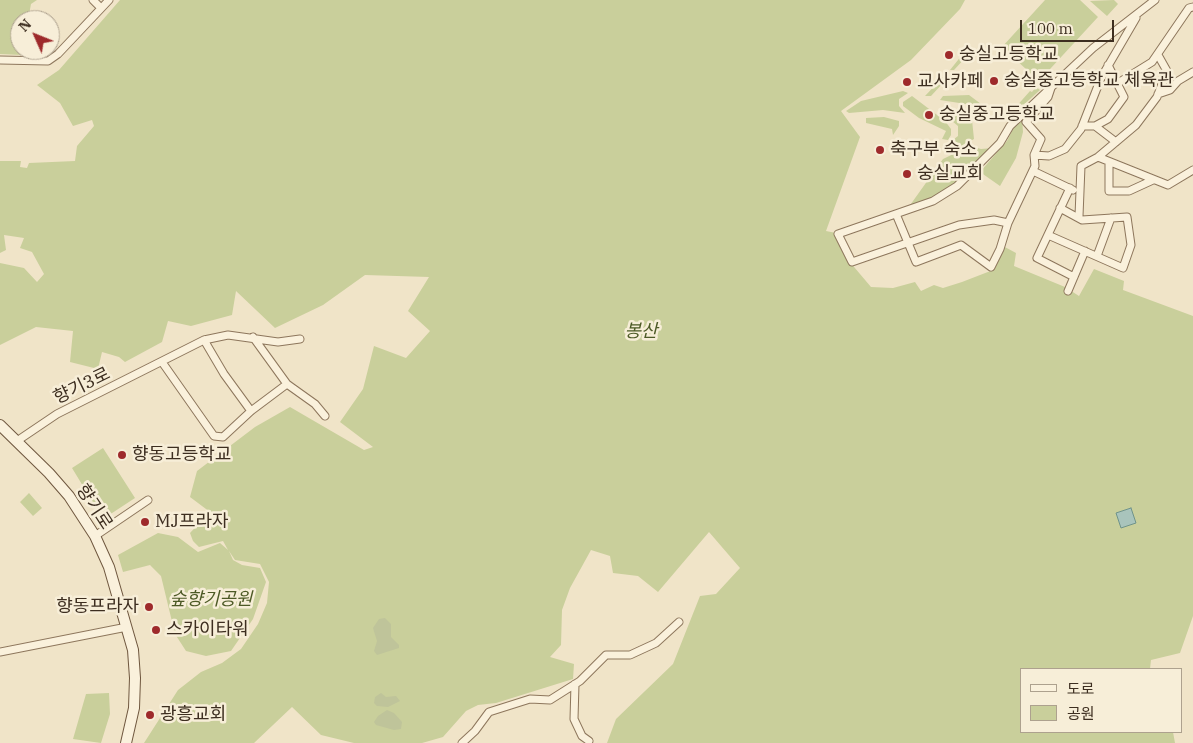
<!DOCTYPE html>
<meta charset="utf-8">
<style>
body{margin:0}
#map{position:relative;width:1193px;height:743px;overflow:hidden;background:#f0e4c8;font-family:"IBM Plex Serif","Noto Sans KR",serif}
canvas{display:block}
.legend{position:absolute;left:1020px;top:668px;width:162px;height:65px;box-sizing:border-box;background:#f7eed8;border:1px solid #ada18e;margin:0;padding:6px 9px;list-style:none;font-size:15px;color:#3d2e20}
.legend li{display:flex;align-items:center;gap:10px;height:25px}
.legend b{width:25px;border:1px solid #ada18e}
.north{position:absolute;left:10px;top:10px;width:50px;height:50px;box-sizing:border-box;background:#f7eed8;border:1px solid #ada18e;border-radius:50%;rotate:314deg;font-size:14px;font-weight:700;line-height:20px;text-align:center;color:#3d2e20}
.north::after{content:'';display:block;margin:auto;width:18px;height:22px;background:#9e2a2b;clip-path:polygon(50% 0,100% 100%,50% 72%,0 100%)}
.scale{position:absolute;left:1020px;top:20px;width:94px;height:22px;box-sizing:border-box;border:2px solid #3d2e20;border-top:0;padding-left:6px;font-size:15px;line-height:18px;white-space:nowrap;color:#3d2e20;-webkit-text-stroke:4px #f7eed8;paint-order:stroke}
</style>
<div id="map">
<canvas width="1193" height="743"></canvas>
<ul class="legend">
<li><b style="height:6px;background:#faf1dc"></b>도로</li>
<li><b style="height:14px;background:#c9cf9b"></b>공원</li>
</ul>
<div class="north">N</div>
<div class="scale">100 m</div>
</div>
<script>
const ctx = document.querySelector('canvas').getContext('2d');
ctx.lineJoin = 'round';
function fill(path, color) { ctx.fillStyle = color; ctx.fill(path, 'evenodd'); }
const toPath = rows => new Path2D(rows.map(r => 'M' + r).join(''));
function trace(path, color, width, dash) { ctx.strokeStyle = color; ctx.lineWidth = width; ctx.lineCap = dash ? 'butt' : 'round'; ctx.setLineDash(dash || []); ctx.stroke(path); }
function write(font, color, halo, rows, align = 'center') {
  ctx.font = font + ' "IBM Plex Serif","Noto Sans KR",serif'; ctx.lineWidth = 5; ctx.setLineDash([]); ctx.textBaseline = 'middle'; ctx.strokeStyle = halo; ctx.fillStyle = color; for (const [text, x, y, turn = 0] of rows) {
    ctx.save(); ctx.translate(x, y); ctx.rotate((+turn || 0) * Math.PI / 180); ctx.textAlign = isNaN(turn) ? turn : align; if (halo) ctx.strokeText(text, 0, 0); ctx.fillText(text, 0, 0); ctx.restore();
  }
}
fill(toPath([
 [0,0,37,0,31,4,28,20,20,20,20,50,23,50,22,55,0,54],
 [120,0,965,0,960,9,911,60,841,111,860,137,826,231,836,233,849,261,871,287,893,288,915,282,921,291,934,285,943,288,962,282,993,270,1003,246,1016,253,1014,266,1065,287,1079,296,1094,269,1124,281,1123,290,1193,316,1193,616,1180,653,1151,660,1150,669,1022,669,1022,732,1173,732,1175,743,607,743,616,719,673,664,700,596,716,594,740,568,709,532,658,592,638,576,613,573,610,556,591,550,570,588,562,610,561,645,550,657,574,664,573,679,496,703,478,705,466,711,443,737,422,743,354,743,321,735,292,707,254,743,144,743,178,690,201,672,222,663,241,649,258,624,267,603,269,582,260,564,235,560,229,551,233,560,242,565,260,568,266,582,253,619,231,651,206,656,186,651,175,634,161,576,150,565,123,572,118,555,158,533,178,537,198,552,220,543,228,550,223,541,199,547,193,541,190,533,210,512,190,497,197,471,255,427,290,407,364,450,373,447,340,422,363,389,374,346,406,358,430,331,408,311,429,277,365,275,323,305,275,328,236,291,232,315,191,326,168,321,162,342,125,362,119,357,102,352,98,369,70,362,73,331,36,327,0,345,0,263,24,268,37,282,44,274,32,252,20,248,24,238,4,235,6,250,0,253,0,161,21,161,20,167,27,168,29,163,75,161,77,146,94,126,92,120,73,126,60,103,37,85,59,70],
 [1045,0,1080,0,1098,17,1039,81,1002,47],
 [1114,0,1118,4,1107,16,1090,1],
 [966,50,966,57,954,70,950,70],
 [943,77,943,83,931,96,925,96],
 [1036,87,1040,90,1009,118,1007,117,1030,91,1032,92],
 [903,91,908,93,899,99,899,106,905,113,883,110,849,113,846,111,861,101],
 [969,95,985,107,940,100,943,96],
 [912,96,945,121,951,129,951,135,948,140,942,139,946,131,919,118,903,106,903,102],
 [944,112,984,114,991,119,980,121,971,115],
 [961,115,972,120,974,139,946,154,945,146,958,136,958,126,946,116],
 [884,117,899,121,899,126,893,135,892,129,866,123,866,118],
 [1022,117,1023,132,1016,158,1000,186,980,172,1007,141,1014,127],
 [970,146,981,149,993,148,957,184,931,201,908,208,943,159],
 [103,448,135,498,103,519,72,468],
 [29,493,42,508,33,516,20,502],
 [109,693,110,714,101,743,73,739,86,694]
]), '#c9cf9b');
fill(toPath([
 [385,618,391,624,391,637,399,645,399,648,377,655,374,651,377,641,373,628,379,619],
 [381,693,386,697,396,696,400,701,388,707,377,706,374,703,375,697],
 [387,710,394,713,402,722,401,729,394,730,376,725,374,722,378,716]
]), '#bfc49a');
const water = toPath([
 [1131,508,1136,523,1121,528,1116,513,1131,508]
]);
fill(water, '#a9c4bc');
trace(water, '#6f938a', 1);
const minor = toPath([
 [93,0,101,8],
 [0,60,48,61,58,54,109,0],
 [1118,83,1152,62,1189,8,1193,7],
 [1158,94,1170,90,1178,81,1193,72],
 [1082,126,1095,126,1108,119,1124,97,1108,65],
 [1095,126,1116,142],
 [1034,155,1049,156,1065,149,1081,129,1101,78,1136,18],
 [1098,157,1168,185,1193,170],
 [1109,162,1109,191,1129,191,1153,180],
 [1033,171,1073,190],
 [1070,188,1037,258,1074,277],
 [896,214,916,262,961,245,991,267,1000,249,1008,223,1035,166,1034,155,1041,139,1026,122,1048,97,1051,88],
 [1079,216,1081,166,1098,157,1136,125,1157,97,1167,71,1158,55],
 [1008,223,994,220,959,225,852,262,838,234,933,201,957,186,1000,143,1010,126,1093,48,1155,0],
 [1048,235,1123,268,1131,245,1127,217,1082,220,1060,208],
 [1097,256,1111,218],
 [1068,291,1085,251],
 [204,340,224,374,251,411],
 [162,362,214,436,223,437,251,411,287,384,253,337],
 [287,384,315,404,325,416],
 [17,441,57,414,204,340,228,335,278,342,300,339],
 [95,536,148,500],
 [0,652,127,627],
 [575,684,574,719,582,736,589,741],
 [462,743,475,731,489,712,530,699,550,700,580,681,606,655,630,655,656,643,679,622]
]);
const secondary = toPath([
 [0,425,49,473,69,496,95,536,109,567,133,650,135,678,134,708,126,743]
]);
trace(minor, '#8d765c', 9);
trace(secondary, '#6f573f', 12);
trace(minor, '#faf1dc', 7);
trace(secondary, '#faf1dc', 10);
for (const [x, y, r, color] of [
 [949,55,5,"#9e2a2b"],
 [994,81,5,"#9e2a2b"],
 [907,82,5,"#9e2a2b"],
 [929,115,5,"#9e2a2b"],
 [880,150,5,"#9e2a2b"],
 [907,174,5,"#9e2a2b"],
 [122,455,5,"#9e2a2b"],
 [145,522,5,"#9e2a2b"],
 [149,607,5,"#9e2a2b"],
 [156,630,5,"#9e2a2b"],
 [150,715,5,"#9e2a2b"]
]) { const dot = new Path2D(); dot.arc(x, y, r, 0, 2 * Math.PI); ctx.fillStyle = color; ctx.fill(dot); trace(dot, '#f7eed8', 2); }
write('18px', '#3d2e20', '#f7eed8', [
 ["숭실고등학교",959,55],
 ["숭실중고등학교 체육관",1004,81],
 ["교사카페",917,82],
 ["숭실중고등학교",939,115],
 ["축구부 숙소",890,150],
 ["숭실교회",917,174],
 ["향동고등학교",132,455],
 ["MJ프라자",155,522],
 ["향동프라자",139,607,"right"],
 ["스카이타워",166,630],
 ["광흥교회",160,715]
], 'left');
write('italic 18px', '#4d5a26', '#f7eed8', [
 ["봉산",641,332],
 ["숲향기공원",211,600]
]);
write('18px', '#3d2e20', '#f7eed8', [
 ["향기3로",82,386,-26],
 ["향기로",94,507,57]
]);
</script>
